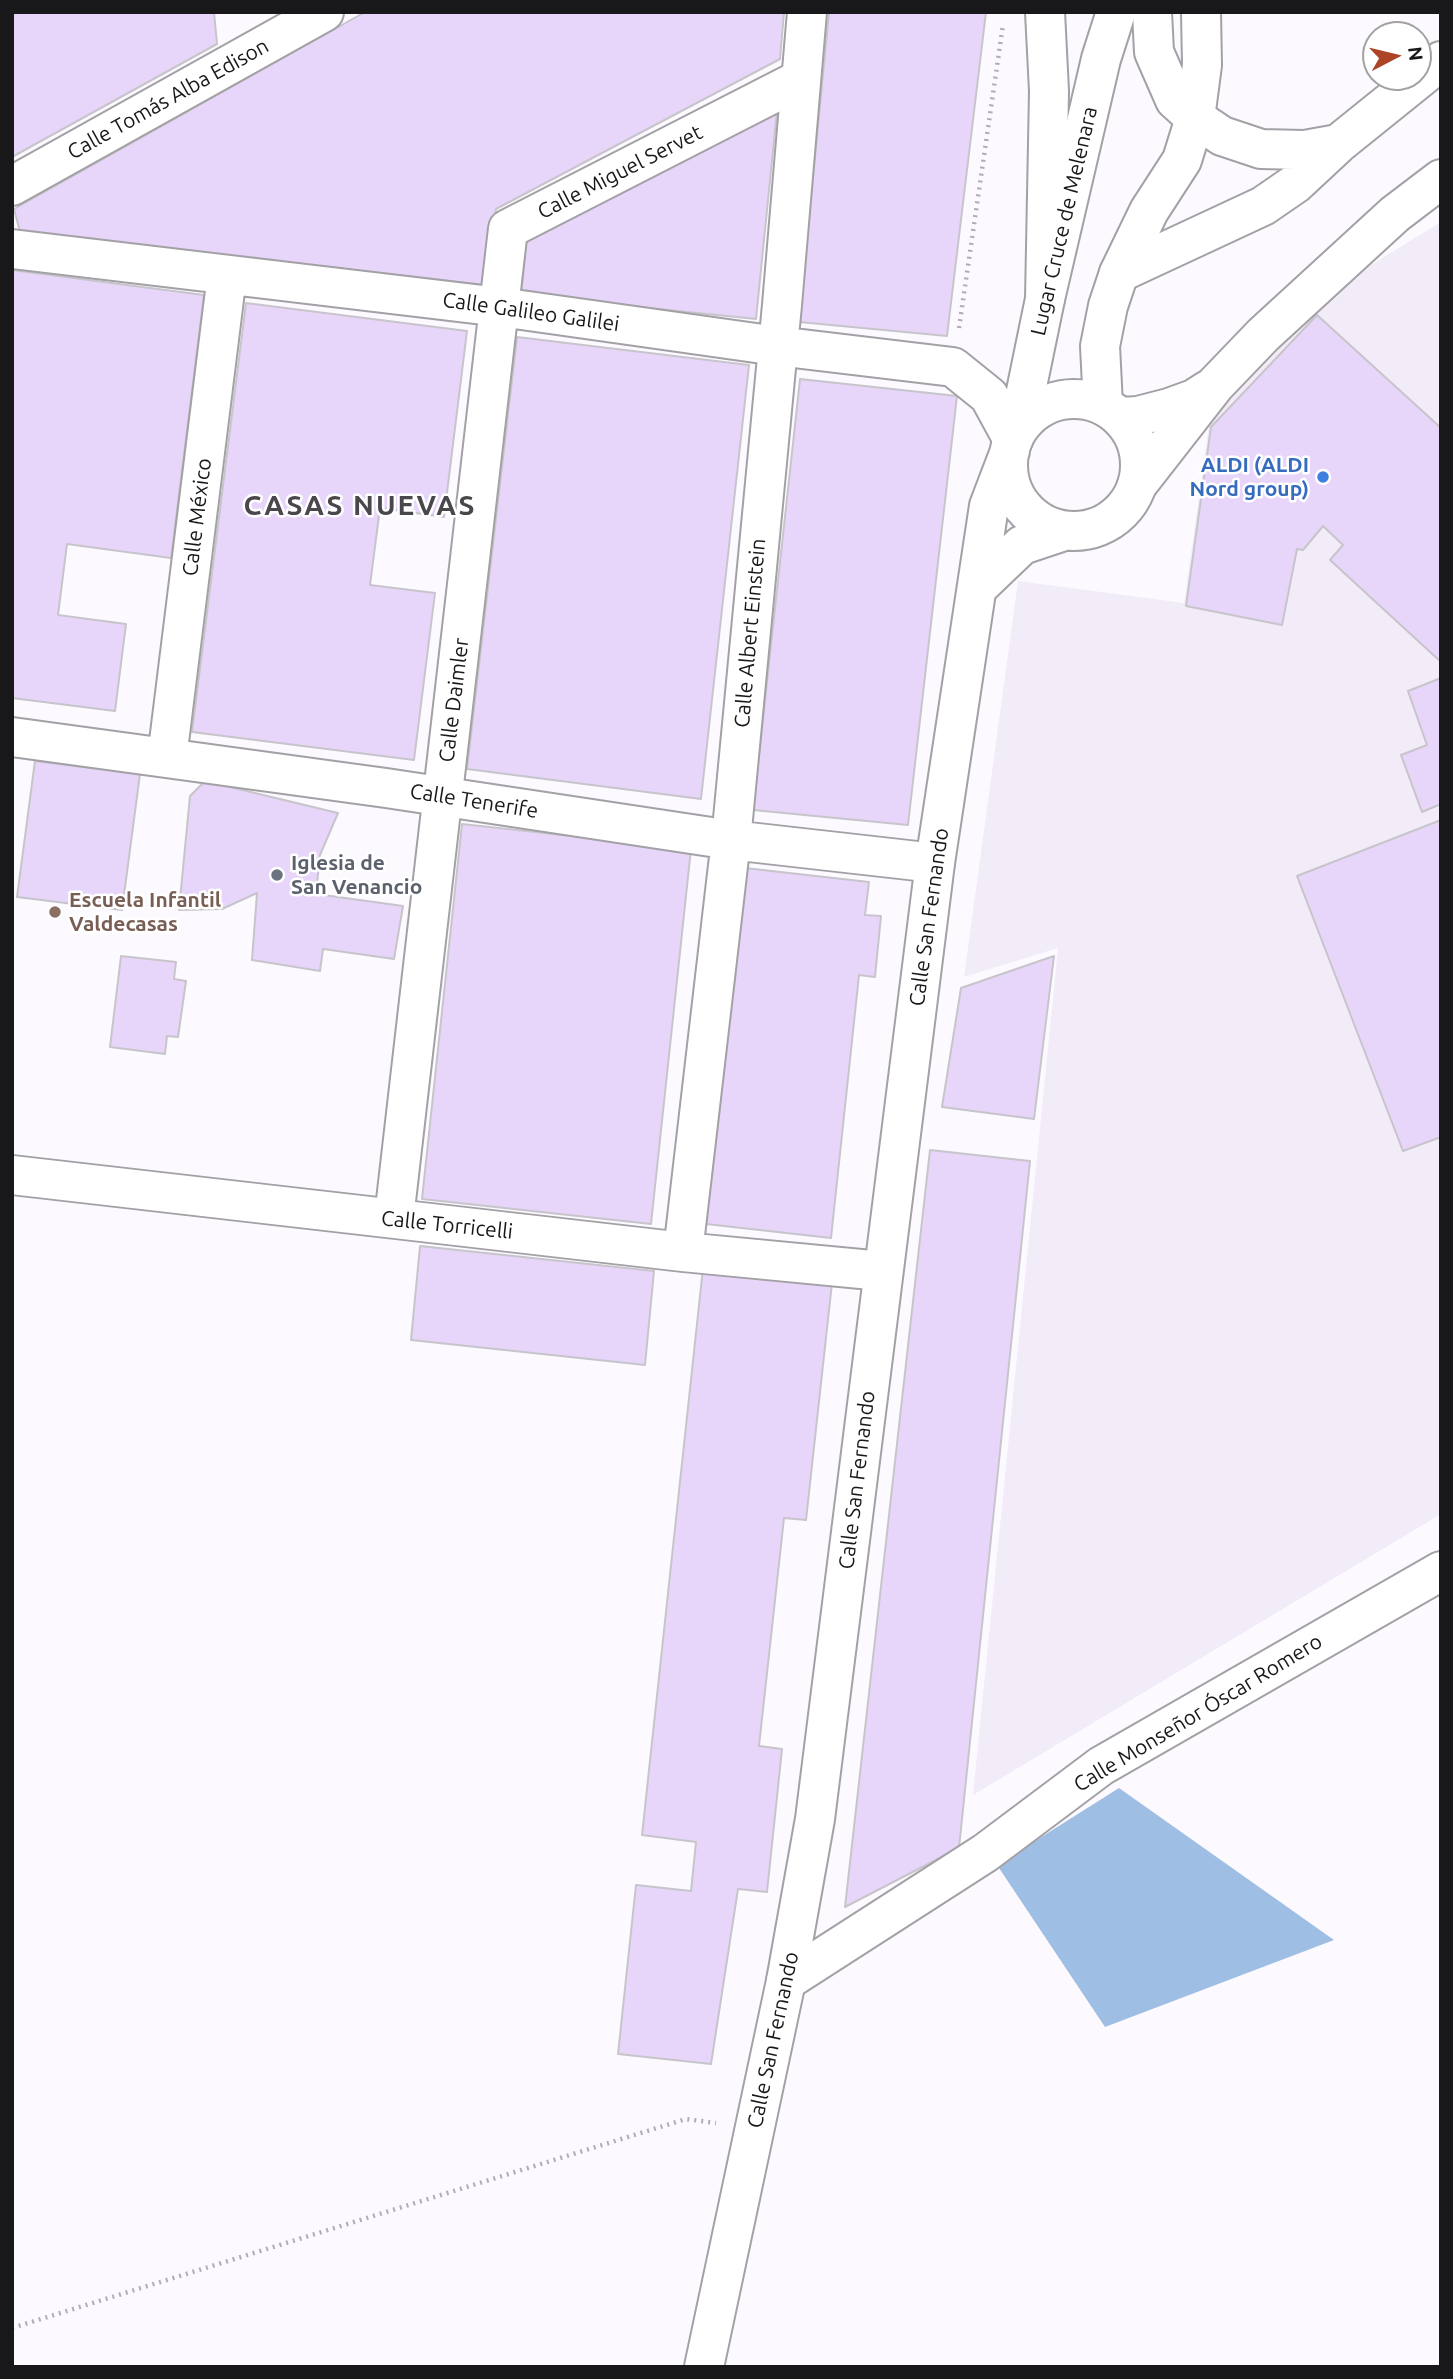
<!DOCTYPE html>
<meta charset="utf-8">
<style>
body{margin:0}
#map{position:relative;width:1453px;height:2379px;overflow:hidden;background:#fcfafe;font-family:Ubuntu,sans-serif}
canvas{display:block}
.frame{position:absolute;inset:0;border:14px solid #18171a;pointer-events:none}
.north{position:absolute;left:1362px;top:21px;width:70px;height:70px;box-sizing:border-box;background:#fff;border:2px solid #a3a2a3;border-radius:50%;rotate:83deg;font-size:19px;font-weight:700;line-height:28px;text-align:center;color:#18171a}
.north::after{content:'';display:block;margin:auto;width:24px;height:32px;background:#ad4426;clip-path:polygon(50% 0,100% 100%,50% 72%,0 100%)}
</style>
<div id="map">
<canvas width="1453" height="2379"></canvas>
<div class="frame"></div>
<div class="north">N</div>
</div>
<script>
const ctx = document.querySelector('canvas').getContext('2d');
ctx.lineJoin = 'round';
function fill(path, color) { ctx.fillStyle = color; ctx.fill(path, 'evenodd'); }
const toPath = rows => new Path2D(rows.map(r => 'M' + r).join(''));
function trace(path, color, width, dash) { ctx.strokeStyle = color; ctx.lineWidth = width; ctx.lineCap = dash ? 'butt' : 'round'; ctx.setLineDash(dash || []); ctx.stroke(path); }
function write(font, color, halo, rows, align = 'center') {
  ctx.font = font + ' Ubuntu,sans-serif'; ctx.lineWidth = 5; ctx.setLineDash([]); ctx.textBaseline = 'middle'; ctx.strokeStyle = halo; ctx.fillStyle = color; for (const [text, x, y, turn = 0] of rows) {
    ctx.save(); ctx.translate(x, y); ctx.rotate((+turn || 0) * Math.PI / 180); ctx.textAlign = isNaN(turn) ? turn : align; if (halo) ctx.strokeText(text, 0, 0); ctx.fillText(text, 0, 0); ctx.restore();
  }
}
fill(toPath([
 [1441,222,1441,1514,973,1795,1058,948,964,977,1018,581,1184,603,1210,417,1335,287]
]), '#f2ecf9');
fill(toPath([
 [1119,1788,1334,1940,1105,2027,997,1865]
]), '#9fbee4');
const building = toPath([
 [12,12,214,12,217,44,12,157,12,12],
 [365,12,784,12,780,59,496,209,485,285,20,232,14,209,365,12],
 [829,12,986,12,947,336,799,322,829,12],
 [777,111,756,319,521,295,527,234,777,111],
 [12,270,204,295,171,558,67,544,58,615,126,624,115,711,12,698,12,270],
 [246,303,467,331,444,517,380,508,370,585,435,593,414,760,192,732,246,303],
 [1317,315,1441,428,1441,662,1330,560,1343,545,1323,526,1303,550,1297,549,1282,625,1186,606,1211,427,1317,315],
 [517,337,749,365,701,799,467,769,517,337],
 [800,379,957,396,908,825,753,810,800,379],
 [1441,678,1441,804,1422,812,1401,755,1427,745,1408,691,1441,678],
 [35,761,140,774,122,910,17,897,35,761],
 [205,781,338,813,320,855,316,894,403,906,394,959,323,949,320,971,252,960,257,893,222,909,179,910,190,796,205,781],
 [1441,820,1441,1137,1403,1151,1297,876,1441,820],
 [462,824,691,849,651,1224,422,1199,462,824],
 [745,868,869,882,865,915,881,916,875,977,859,975,831,1238,706,1224,745,868],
 [121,956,176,962,174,979,186,981,178,1037,167,1036,165,1054,110,1047,121,956],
 [1054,956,1034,1119,942,1107,961,988,1054,956],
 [930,1150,1030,1161,959,1848,845,1907,930,1150],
 [420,1246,654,1271,645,1365,411,1340,420,1246],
 [703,1268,832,1283,806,1520,784,1518,759,1746,782,1749,767,1892,738,1889,711,2064,618,2054,636,1885,691,1891,696,1842,642,1835,703,1268]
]);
fill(building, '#e7d6f9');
trace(building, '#c7c5cb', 2);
const street = toPath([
 [12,186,324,12],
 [12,249,500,307,777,346,953,367,989,396,1013,440],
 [1120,417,1138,416,1169,408,1194,399,1208,390],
 [1137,485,1215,385,1263,335,1395,214,1441,179],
 [12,737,386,788,731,840,935,863],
 [167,758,227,275],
 [12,1175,683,1252,882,1271],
 [394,1218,508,229,801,79],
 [683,1252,731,840,782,305,807,12],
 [786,1981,985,1853,1101,1766,1441,1571]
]);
const secondary = toPath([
 '1008 465a66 66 0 1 1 132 0a66 66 0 1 1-132 0Z',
 [1103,405,1100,346,1108,306,1119,273,1149,211,1182,160,1195,118,1202,65,1201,12],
 [1018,430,1045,299,1101,59,1116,12],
 [978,587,1022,545,1064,531],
 [704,2367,786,1981,815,1819,935,863,989,506,1010,451]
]);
const highway = toPath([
 [1045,12,1049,91,1045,299],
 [1152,12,1154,52,1175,100,1195,118,1222,136,1261,149,1305,150,1338,144],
 [1119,273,1263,206,1295,184,1338,144,1441,61]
]);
trace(street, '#a3a1a6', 42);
trace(secondary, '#a3a1a6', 42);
trace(highway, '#a3a1a6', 42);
trace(toPath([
 [959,328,1003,25],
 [12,2328,686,2119,716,2123]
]), '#b0aeb2', 4.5, [2, 5]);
trace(street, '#fff', 38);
trace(secondary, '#fff', 38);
trace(highway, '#fff', 38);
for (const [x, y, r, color] of [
 [1323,477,7,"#3f7fe0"],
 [277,875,7,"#6b7280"],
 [55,912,7,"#8d6e63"]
]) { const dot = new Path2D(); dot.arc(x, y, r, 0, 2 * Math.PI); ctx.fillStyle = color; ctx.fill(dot); trace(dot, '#fff', 2.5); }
write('21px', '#18171a', '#fff', [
 ["Calle Tomás Alba Edison",168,99,-29],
 ["Calle Miguel Servet",620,172,-27],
 ["Lugar Cruce de Melenara",1064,221,-77],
 ["Calle Galileo Galilei",531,312,8],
 ["Calle México",197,517,-83],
 ["Calle Albert Einstein",750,633,-85],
 ["Calle Daimler",454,700,-83],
 ["Calle Tenerife",474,801,9],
 ["Calle San Fernando",929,917,-82],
 ["Calle Torricelli",447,1225,6],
 ["Calle San Fernando",857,1480,-83],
 ["Calle Monseñor Óscar Romero",1198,1713,-31],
 ["Calle San Fernando",773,2040,-78]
]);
write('bold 21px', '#366cbe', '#fff', [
 ["ALDI (ALDI",1309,465],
 ["Nord group)",1309,489]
], 'right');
write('bold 21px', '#5b616d', '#fff', [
 ["Iglesia de",291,863],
 ["San Venancio",291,887]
], 'left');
write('bold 21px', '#785e54', '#fff', [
 ["Escuela Infantil",69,900],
 ["Valdecasas",69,924]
], 'left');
ctx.letterSpacing = '2px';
write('bold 28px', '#4a474c', '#fff', [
 ["CASAS NUEVAS",360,506]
]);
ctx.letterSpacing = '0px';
</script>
